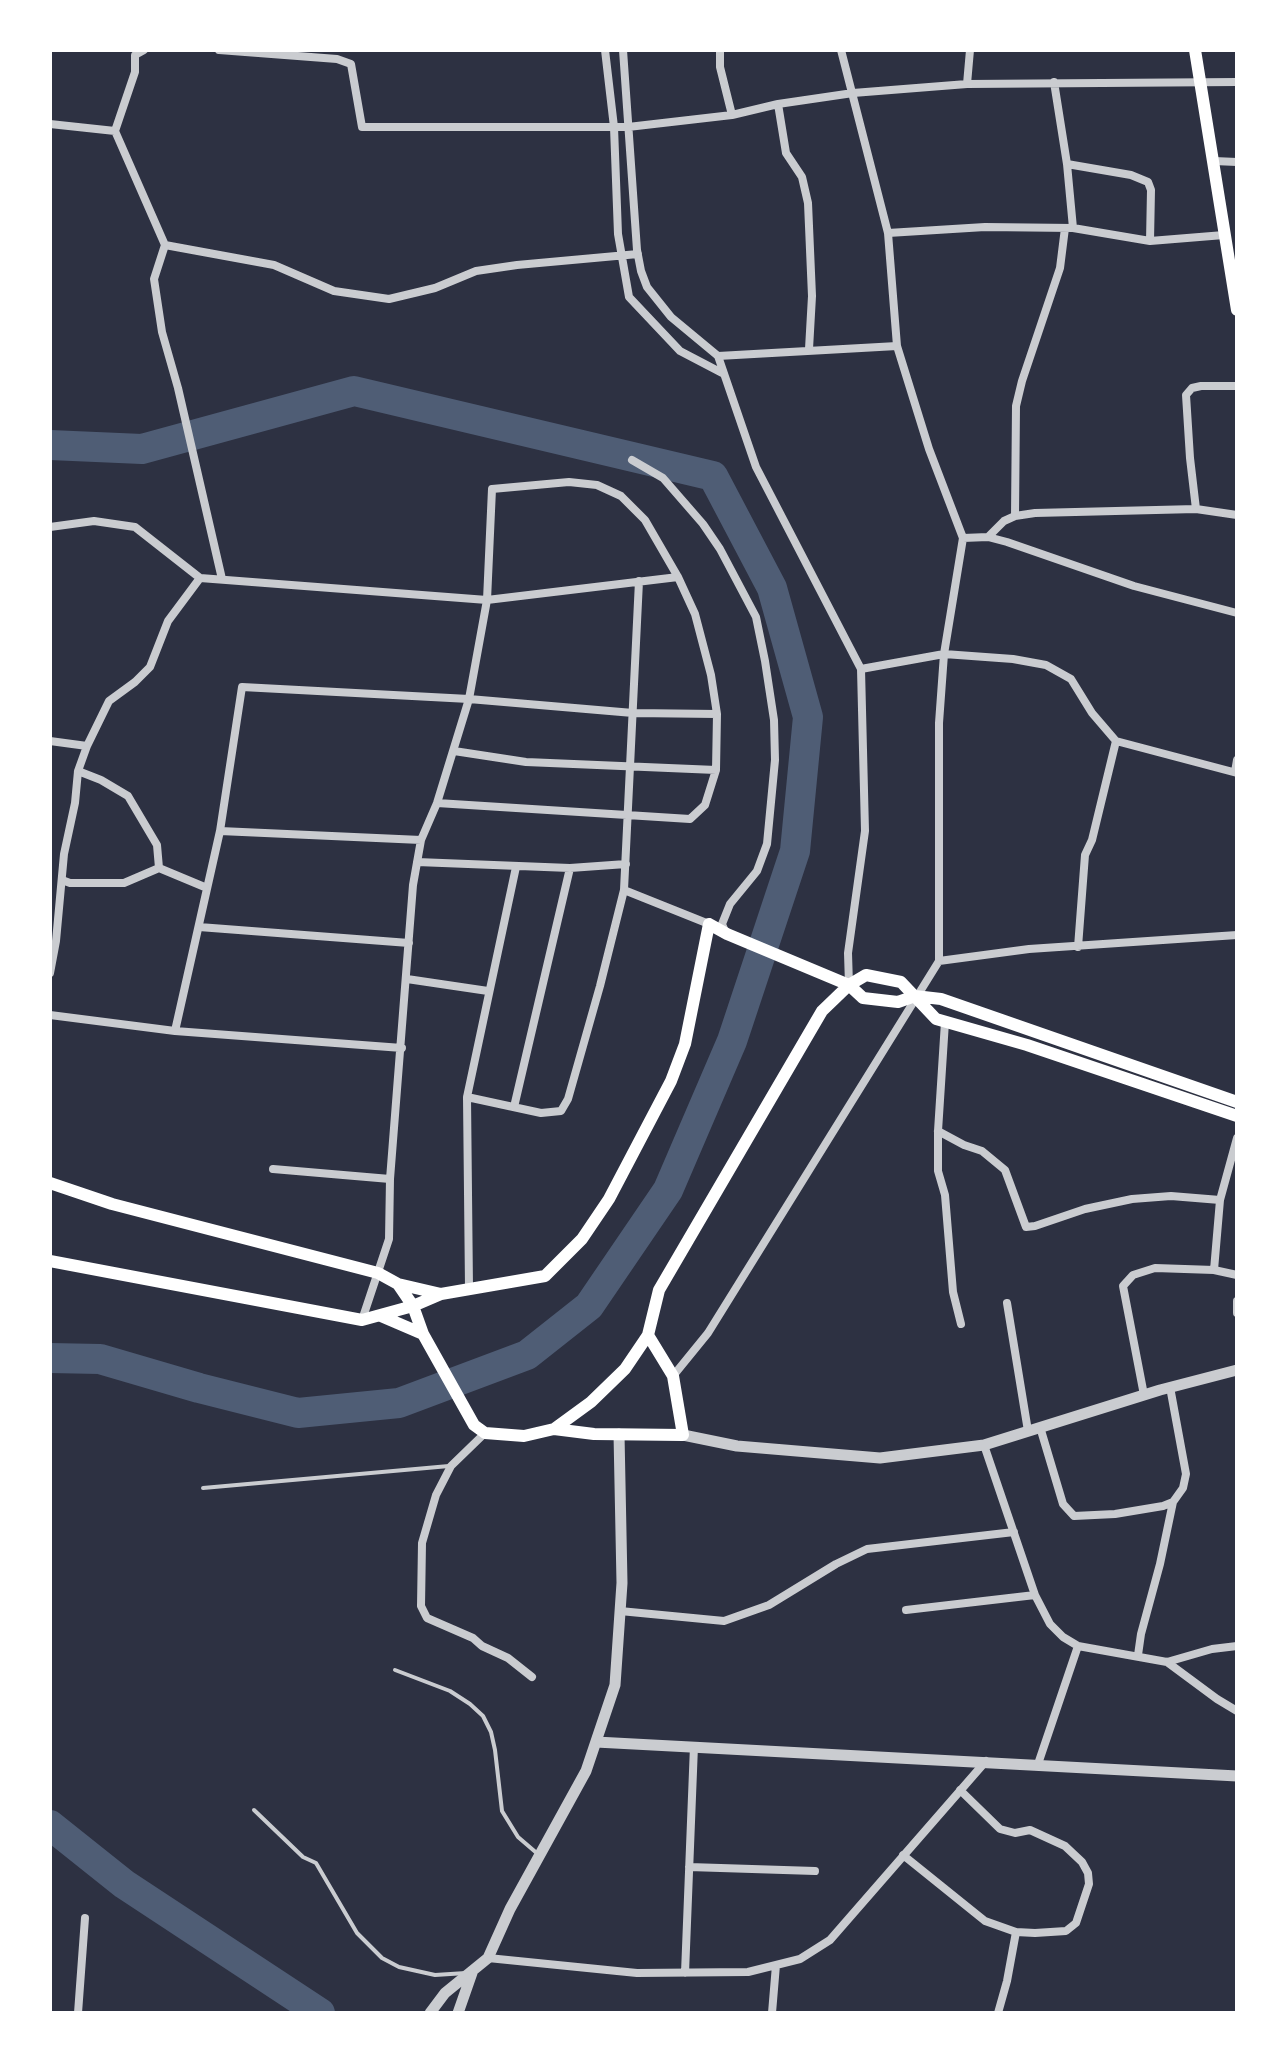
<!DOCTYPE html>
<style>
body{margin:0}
#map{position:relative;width:1287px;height:2063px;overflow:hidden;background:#2d3142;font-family:"Alegreya Sans",sans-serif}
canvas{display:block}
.frame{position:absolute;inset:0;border:52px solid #fff;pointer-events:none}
</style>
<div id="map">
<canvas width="1287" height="2063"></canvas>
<div class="frame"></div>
</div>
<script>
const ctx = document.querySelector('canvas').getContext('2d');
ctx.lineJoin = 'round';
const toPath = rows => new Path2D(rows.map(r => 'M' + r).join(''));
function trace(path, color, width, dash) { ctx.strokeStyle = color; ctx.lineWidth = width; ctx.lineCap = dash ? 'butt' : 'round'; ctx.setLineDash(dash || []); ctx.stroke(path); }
trace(toPath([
 [50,445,142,449,354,391,713,476,772,588,808,717,795,851,732,1041,668,1190,589,1306,527,1355,399,1403,298,1413,199,1388,100,1359,50,1358],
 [50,1825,124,1884,320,2013]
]), '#4f5d75', 30);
trace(toPath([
 [203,1488,449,1466],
 [395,1670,450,1691,470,1704,483,1716,491,1732,495,1750,502,1811,518,1837,539,1855],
 [254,1810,303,1857,316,1863,357,1933,382,1958,399,1967,435,1975,466,1973]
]), '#caccd0', 4);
trace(toPath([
 [219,50,337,59,351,64,362,127,628,127,732,115,778,104,853,93,967,84,1237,82],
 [605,50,614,127,618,234,629,297,680,351,724,374],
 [623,50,637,250,641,271,647,287,671,317,718,356,756,467,861,669,865,831,848,953,849,985],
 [720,50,720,67,732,115],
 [1054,82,1067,164],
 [967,84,970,50],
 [778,104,786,153,802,177,808,203,812,296,809,349],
 [50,124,115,131,165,245,274,265,334,291,389,299,435,288,476,271,517,265,638,254],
 [115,131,135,72,135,55,144,50],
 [1214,161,1237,162],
 [1073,228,1067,164,1131,175,1148,182,1151,190,1150,241],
 [888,233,985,227,1073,228,1150,241,1224,235],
 [165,245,154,279,162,332,178,388,222,579],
 [718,356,897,346],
 [632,460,663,478,703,524,720,549,756,617,765,661,774,720,775,760,767,844,757,871,730,904,722,924,726,934],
 [1196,509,1190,458,1186,395,1192,388,1201,386,1237,386],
 [1015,516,1016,406,1022,381,1060,268,1065,228],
 [50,527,94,521,135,527,200,578,487,600,678,577],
 [988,537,1004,521,1015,516,1035,513,1196,509,1237,515],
 [963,538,988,537,1007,542,1134,586,1237,613],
 [861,669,944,654,1013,659,1046,665,1071,679,1092,713,1116,741,1237,773],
 [50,741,87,746],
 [454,751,526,762,716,770],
 [78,771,101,780,128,796,157,845,159,868,207,888],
 [1235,772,1237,760],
 [220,831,421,840],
 [417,862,570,868,626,864],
 [516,867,467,1097,541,1113,561,1111,568,1099,600,986,624,890,639,581],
 [62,880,70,883,124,883,159,868],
 [624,890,709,924],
 [199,927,409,943],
 [1078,947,1085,855,1092,840,1116,741],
 [939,961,1029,949,1237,935],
 [50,973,56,941,64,854,75,803,78,771,87,746,109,701,135,682,150,667,168,621,200,578],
 [407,979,488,991],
 [50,1015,175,1031,402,1048],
 [945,1022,938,1131,938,1171,945,1195,953,1292,961,1324],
 [175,1031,220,831,242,687,469,699,633,713,717,714],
 [467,1097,469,1288],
 [514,1107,570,868],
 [938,1131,964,1145,982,1151,1005,1170,1026,1227,1035,1226,1085,1209,1132,1199,1171,1196,1220,1200],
 [273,1169,390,1179],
 [1214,1270,1220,1200,1237,1138],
 [1237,1301,1237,1313],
 [1007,1303,1028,1431],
 [362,1320,389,1239,390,1179,413,885,421,840,437,803,469,699,487,600,492,489,569,482,597,485,621,496,645,520,678,577,695,614,711,675,717,714,716,770,705,805,690,819,437,803],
 [673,1376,708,1333,939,961,939,723,944,654,963,538,929,449,897,346,888,233,841,50],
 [1144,1395,1123,1286,1133,1275,1155,1268,1214,1270,1237,1275],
 [1040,1427,1063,1504,1074,1516,1115,1514,1163,1506,1173,1502,1183,1488,1186,1474,1170,1387],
 [485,1433,451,1466,436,1495,422,1543,421,1606,427,1618,473,1638,482,1646,508,1658,532,1677],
 [984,1445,1035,1595,1050,1624,1063,1637,1078,1646,1167,1662,1212,1649,1237,1646],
 [906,1610,1035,1595],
 [620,1611,724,1621,769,1605,836,1564,867,1549,1014,1532],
 [1138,1655,1141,1634,1160,1564,1173,1502],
 [1167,1662,1217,1699,1237,1711],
 [1038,1764,1078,1646],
 [903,1855,985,1921,1016,1932,1035,1933,1066,1931,1076,1923,1089,1884,1088,1873,1082,1862,1065,1846,1030,1830,1015,1833,1000,1829,960,1790],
 [689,1867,815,1871],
 [488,1958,637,1973,748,1972,800,1959,830,1940,986,1761],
 [685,1973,694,1746],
 [78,2013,85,1918],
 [772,2013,776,1965],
 [998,2013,1007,1981,1016,1932]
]), '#caccd0', 8);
trace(toPath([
 [683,1435,737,1446,880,1458,984,1445,1160,1390,1237,1370],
 [596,1742,1237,1776],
 [430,2013,445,1993,488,1958,510,1909,586,1771,615,1685,622,1583,619,1434],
 [458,2013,472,1973]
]), '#caccd0', 11);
trace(toPath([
 [1195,50,1237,310],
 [50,1183,112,1204,378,1273,398,1284,413,1306,423,1334,474,1425,485,1433,524,1436,554,1429,591,1402,625,1369,648,1335,659,1290,822,1011,849,985,866,975,901,982,936,1019,1027,1045,1237,1116],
 [50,1261,362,1320,413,1306,441,1294,545,1276,582,1239,609,1199,671,1081,685,1044,709,924,727,934,849,985,863,998,898,1002,915,996,941,999,1237,1102],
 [398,1284,441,1294],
 [381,1316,423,1334],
 [554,1429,594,1434,683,1435,673,1376,648,1335]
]), '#fff', 12);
</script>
